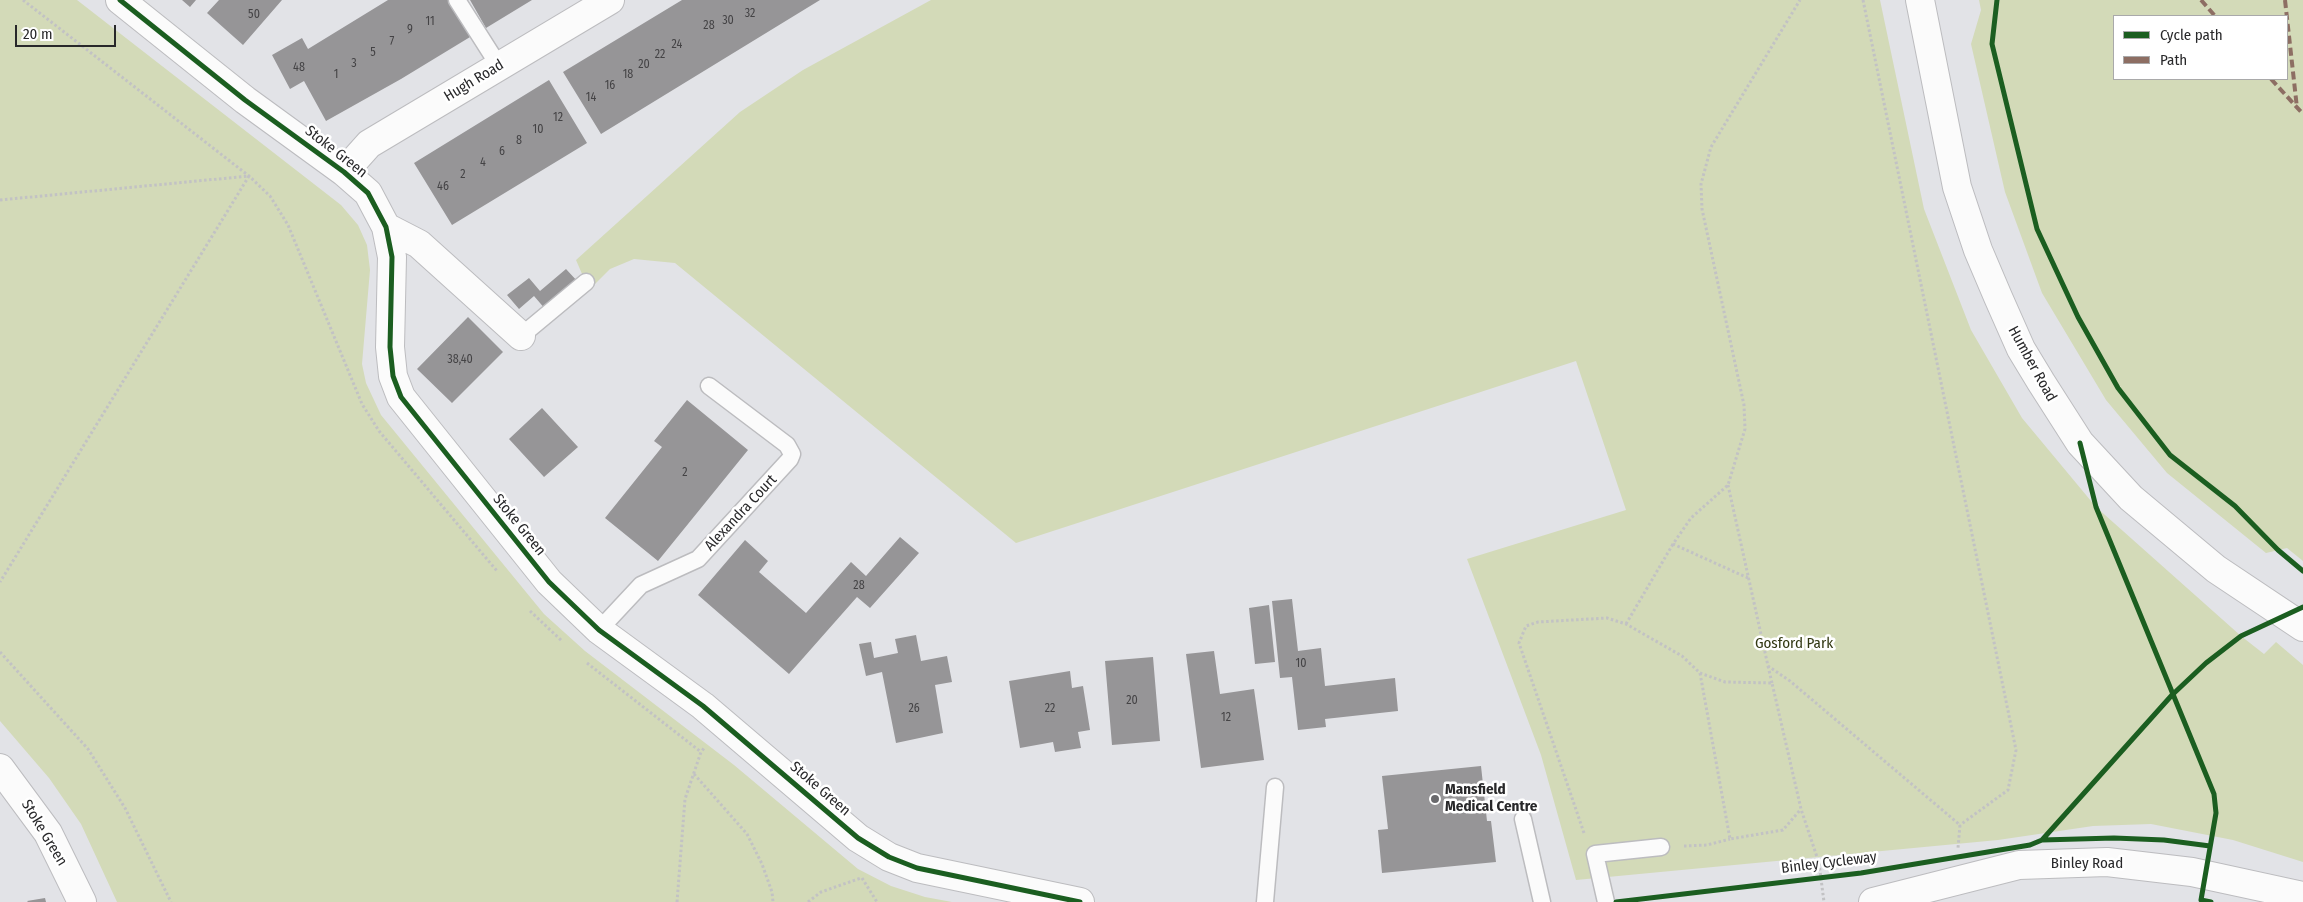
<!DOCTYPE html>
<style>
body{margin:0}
#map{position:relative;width:2303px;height:902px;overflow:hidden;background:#e2e3e7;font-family:"Fira Sans Condensed",sans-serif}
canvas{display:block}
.legend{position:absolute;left:2113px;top:15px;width:175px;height:65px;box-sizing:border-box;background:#fff;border:1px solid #a9a9aa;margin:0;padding:6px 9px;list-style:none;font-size:15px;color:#28282a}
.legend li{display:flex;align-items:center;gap:10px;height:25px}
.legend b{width:25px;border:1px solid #a9a9aa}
.scale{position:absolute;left:15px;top:25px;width:101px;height:22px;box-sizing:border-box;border:2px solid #28282a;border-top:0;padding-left:6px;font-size:15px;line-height:18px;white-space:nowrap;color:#28282a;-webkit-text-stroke:4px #fff;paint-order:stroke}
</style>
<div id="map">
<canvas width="2303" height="902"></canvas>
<ul class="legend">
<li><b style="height:6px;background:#1b5e20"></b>Cycle path</li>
<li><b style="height:6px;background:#8d6e63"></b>Path</li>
</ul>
<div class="scale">20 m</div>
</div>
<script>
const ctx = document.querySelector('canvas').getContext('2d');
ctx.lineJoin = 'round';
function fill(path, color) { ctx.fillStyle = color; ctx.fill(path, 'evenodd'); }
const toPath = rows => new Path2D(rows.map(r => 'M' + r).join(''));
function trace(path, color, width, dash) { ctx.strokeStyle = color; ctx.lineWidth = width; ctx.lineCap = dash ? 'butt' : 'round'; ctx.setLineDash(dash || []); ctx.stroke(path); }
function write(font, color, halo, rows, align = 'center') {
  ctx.font = font + ' "Fira Sans Condensed",sans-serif'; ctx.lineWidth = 5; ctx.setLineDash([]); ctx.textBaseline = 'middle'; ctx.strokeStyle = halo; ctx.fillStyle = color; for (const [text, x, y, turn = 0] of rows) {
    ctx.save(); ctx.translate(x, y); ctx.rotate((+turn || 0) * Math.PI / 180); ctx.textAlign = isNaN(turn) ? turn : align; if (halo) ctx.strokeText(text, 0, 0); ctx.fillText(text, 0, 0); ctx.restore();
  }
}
fill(toPath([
 [0,0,77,0,341,205,358,225,367,245,370,270,362,364,366,383,381,415,544,614,585,651,734,765,858,869,891,886,925,897,952,902,117,902,81,824,49,778,0,721],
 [931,0,1880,0,1924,209,1971,330,2022,418,2096,507,2241,636,2264,654,2276,642,2303,665,2303,862,2233,840,2151,824,2093,826,1998,840,1576,880,1541,755,1467,559,1626,510,1576,361,1016,543,675,263,634,259,610,269,589,290,576,260,740,112,803,70],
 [1979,0,2303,0,2303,561,2287,548,2266,553,2167,473,2106,400,2042,293,2005,192,1971,44,1981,10],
 [2114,16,2287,16,2287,79,2114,79]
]), '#d3dab8');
fill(toPath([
 [182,0,196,0,190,7],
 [219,0,282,0,243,45,207,13],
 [388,0,454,0,475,34,401,79,326,121,304,81,290,89,272,55,302,38,308,49],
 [470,0,532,0,486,28],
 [682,0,820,0,601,134,563,72],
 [549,80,587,143,452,225,414,163],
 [566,269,578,282,546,310,534,296,519,309,507,295,529,278,540,291],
 [468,317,503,352,452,403,417,369],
 [687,400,748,450,658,561,605,518,662,447,654,441],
 [542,408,578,447,544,477,509,439],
 [900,537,919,553,870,608,857,597,789,674,698,595,745,540,768,561,759,572,806,613,851,562,866,576],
 [1292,599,1298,651,1321,648,1325,686,1395,678,1398,711,1325,719,1326,727,1298,730,1292,677,1280,678,1272,601],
 [1269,605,1275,662,1255,664,1249,608],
 [916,635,921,661,947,656,952,682,935,685,943,733,896,743,882,672,866,676,859,644,871,642,874,658,898,653,895,639],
 [1214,651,1220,694,1254,689,1264,760,1201,768,1186,654],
 [1153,657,1160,741,1112,745,1105,661],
 [1070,671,1072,688,1083,686,1090,730,1078,732,1081,748,1055,752,1053,742,1020,748,1009,681],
 [1481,766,1487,821,1491,821,1496,862,1382,873,1378,830,1388,829,1382,776],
 [45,898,46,902,28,902,27,901]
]), '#969597');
const lane = toPath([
 [457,0,499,66],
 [521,336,586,282],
 [599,630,641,585,698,559,790,459,792,454,787,445,709,386],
 [1523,819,1542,902],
 [1265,902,1275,787],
 [1606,902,1595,854,1661,847]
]);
const street = toPath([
 [120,0,245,100,344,172,368,193,386,227,392,257,390,347,393,376,401,397,549,582,599,630,703,706,858,838,889,857,917,868,1080,902],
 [344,172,369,144,610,0],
 [386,227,419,244,521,336]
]);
const secondary = toPath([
 [1920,0,1957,187,1978,250,1998,297,2021,349,2041,382,2080,443,2131,498,2216,569,2303,627],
 [0,768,48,833,82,902]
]);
const primary = toPath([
 [1873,902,2019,865,2107,862,2192,872,2303,896]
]);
trace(lane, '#bcbcbf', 19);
trace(street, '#bcbcbf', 30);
trace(secondary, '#bcbcbf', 30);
trace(primary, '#bcbcbf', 30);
trace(toPath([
 [23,0,249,176,270,196,288,225,362,404,379,431,497,571],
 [1863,0,2016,750,2008,790,1960,825],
 [0,200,249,176,0,582],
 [1728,485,1768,666,1790,681,1960,825,1958,848],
 [1748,578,1673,544,1691,518,1728,485,1745,429,1744,405,1702,209,1701,184,1711,147,1800,0],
 [530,611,562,641],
 [1626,624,1673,544],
 [0,652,88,749,125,808,171,902],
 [587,663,701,752],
 [1768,666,1772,683],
 [1700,673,1730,839,1783,830,1801,809],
 [694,774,747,834,762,864,772,892,773,902],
 [1584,833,1519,643,1526,626,1538,622,1607,618,1626,624,1682,656,1700,673,1725,682,1772,683,1801,809,1819,863,1824,902],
 [1684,846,1707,845,1730,839],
 [862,878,877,902],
 [677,902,685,799,701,752,705,747],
 [808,902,821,892,861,878]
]), '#c2c2c4', 3, [2.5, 2.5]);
trace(lane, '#fbfbfb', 16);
trace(street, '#fbfbfb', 28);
trace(secondary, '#fbfbfb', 28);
trace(primary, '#fbfbfb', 28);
trace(toPath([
 [2201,0,2215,16],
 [2285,0,2297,108],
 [2271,79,2303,114]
]), '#8d6e63', 4, [8, 4]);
trace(toPath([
 [120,0,245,100,344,172,368,193,386,227,392,257,390,347,393,376,401,397,549,582,599,630,703,706,858,838,889,857,917,868,1080,902],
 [1997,0,1992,44,2037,229,2078,317,2118,388,2170,455,2235,506,2278,550,2303,571],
 [2080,443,2096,507,2214,794,2216,813,2201,900,2211,902],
 [2042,840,2114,838,2164,840,2210,846],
 [1616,902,1861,873,2030,845,2042,840,2172,695,2206,663,2241,636,2303,607]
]), '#1b5e20', 5);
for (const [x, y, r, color] of [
 [1435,799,5,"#69696c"]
]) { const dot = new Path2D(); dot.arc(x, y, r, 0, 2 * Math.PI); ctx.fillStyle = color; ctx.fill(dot); trace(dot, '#fff', 2); }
write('12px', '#444345', null, [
 ["32",750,14],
 ["50",254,15],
 ["30",728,21],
 ["11",430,22],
 ["28",709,26],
 ["9",410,30],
 ["7",392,42],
 ["24",677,45],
 ["5",373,53],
 ["22",660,55],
 ["3",354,64],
 ["20",644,65],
 ["48",299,68],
 ["1",336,75],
 ["18",628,75],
 ["16",610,86],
 ["14",591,98],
 ["12",558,118],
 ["10",538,130],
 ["8",519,141],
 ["6",502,152],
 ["4",483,163],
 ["2",463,175],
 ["46",443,187],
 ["38,40",460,360],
 ["2",685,473],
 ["28",859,586],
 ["10",1301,664],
 ["20",1132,701],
 ["26",914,709],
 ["22",1050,709],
 ["12",1226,718]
]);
write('15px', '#28282a', '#fff', [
 ["Hugh Road",474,81,-31],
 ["Stoke Green",336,152,38],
 ["Humber Road",2032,364,61],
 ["Alexandra Court",741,513,-47],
 ["Stoke Green",519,525,51],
 ["Stoke Green",820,789,41],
 ["Stoke Green",44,833,59],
 ["Binley Cycleway",1829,863,-7],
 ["Binley Road",2087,864]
]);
write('15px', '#323812', '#fff', [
 ["Gosford Park",1794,644]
]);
write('bold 15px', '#28282a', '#fff', [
 ["Mansfield",1445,790],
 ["Medical Centre",1445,807]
], 'left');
</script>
